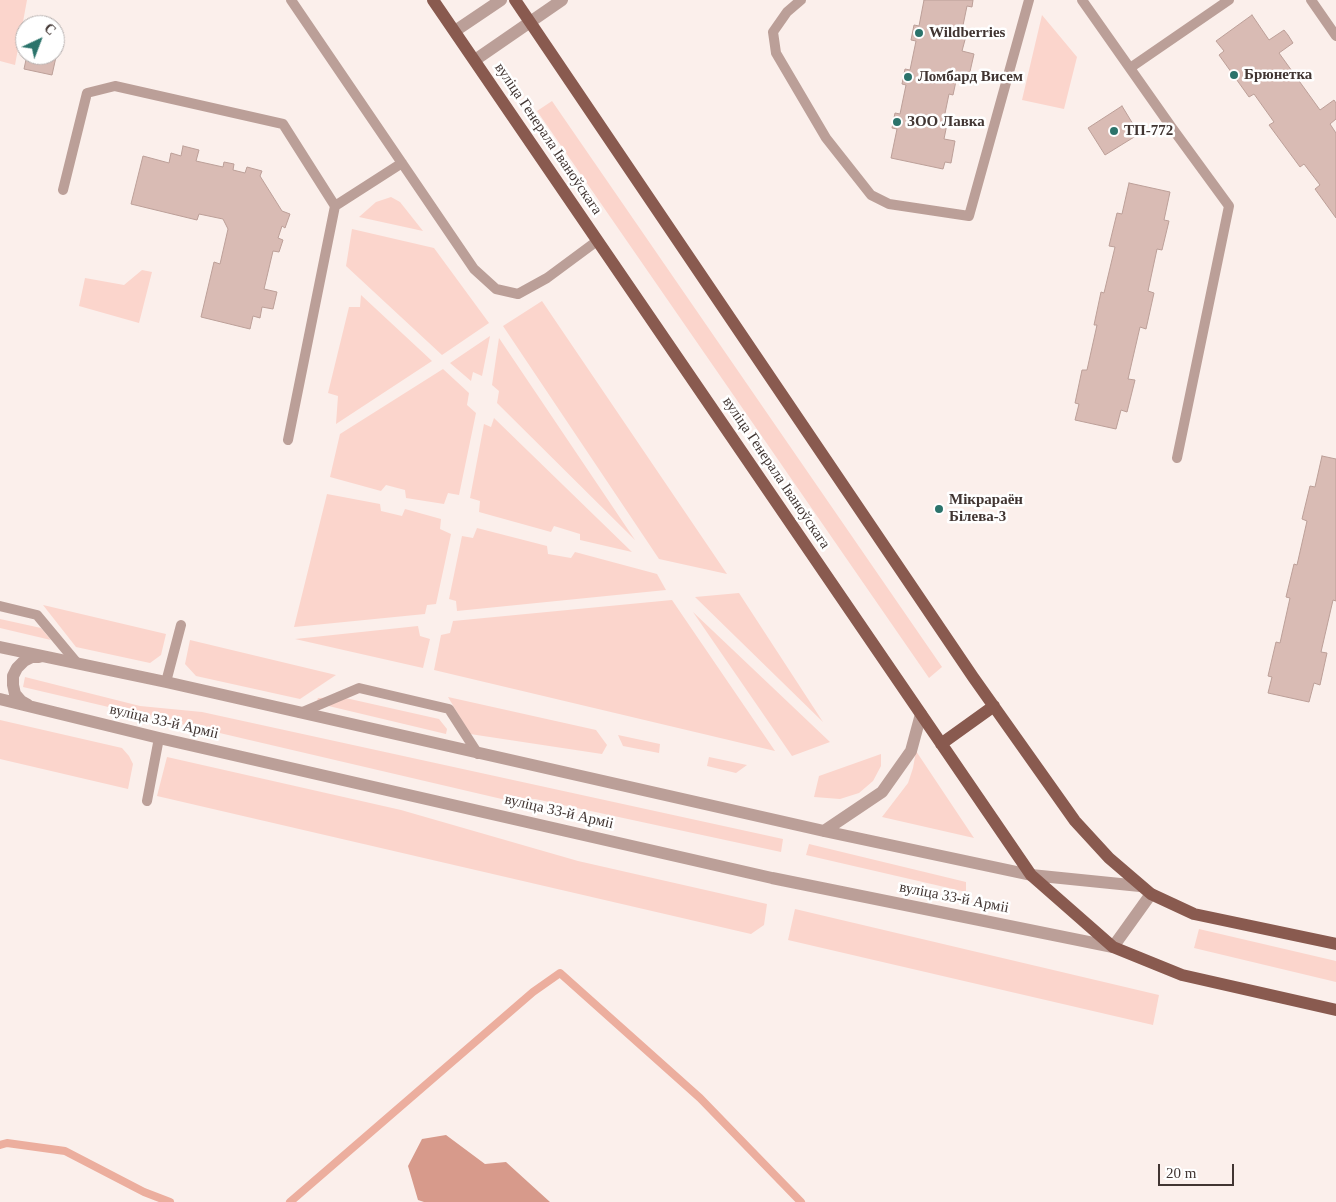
<!DOCTYPE html>
<meta charset="utf-8">
<style>
body{margin:0}
#map{position:relative;width:1336px;height:1202px;overflow:hidden;background:#fbefeb;font-family:Georgia,serif}
canvas{display:block}
.north{position:absolute;left:15px;top:15px;width:50px;height:50px;box-sizing:border-box;background:#fff;border:1px solid #b3aead;border-radius:50%;rotate:43deg;font-size:14px;font-weight:700;line-height:20px;text-align:center;color:#413532}
.north::after{content:'';display:block;margin:auto;width:18px;height:22px;background:#2b736b;clip-path:polygon(50% 0,100% 100%,50% 72%,0 100%)}
.scale{position:absolute;left:1158px;top:1164px;width:76px;height:22px;box-sizing:border-box;border:2px solid #413532;border-top:0;padding-left:6px;font-size:15px;line-height:18px;white-space:nowrap;color:#413532;-webkit-text-stroke:4px #fff;paint-order:stroke}
</style>
<div id="map">
<canvas width="1336" height="1202"></canvas>
<div class="north">С</div>
<div class="scale">20 m</div>
</div>
<script>
const ctx = document.querySelector('canvas').getContext('2d');
ctx.lineJoin = 'round';
function fill(path, color) { ctx.fillStyle = color; ctx.fill(path, 'evenodd'); }
const toPath = rows => new Path2D(rows.map(r => 'M' + r).join(''));
function trace(path, color, width, dash) { ctx.strokeStyle = color; ctx.lineWidth = width; ctx.lineCap = dash ? 'butt' : 'round'; ctx.setLineDash(dash || []); ctx.stroke(path); }
function write(font, color, halo, rows, align = 'center') {
  ctx.font = font + ' Georgia,serif'; ctx.lineWidth = 5; ctx.setLineDash([]); ctx.textBaseline = 'middle'; ctx.strokeStyle = halo; ctx.fillStyle = color; for (const [text, x, y, turn = 0] of rows) {
    ctx.save(); ctx.translate(x, y); ctx.rotate((+turn || 0) * Math.PI / 180); ctx.textAlign = isNaN(turn) ? turn : align; if (halo) ctx.strokeText(text, 0, 0); ctx.fillText(text, 0, 0); ctx.restore();
  }
}
fill(toPath([
 [0,0,27,0,15,65,0,61],
 [1042,15,1077,57,1064,109,1022,100],
 [552,101,942,667,929,678,537,111],
 [391,197,400,202,423,231,359,217,376,202],
 [352,229,434,248,489,323,442,355,346,266],
 [142,270,152,272,139,323,79,306,85,278,124,285],
 [361,295,432,361,336,424,338,396,328,393,349,307,360,307],
 [542,301,727,574,659,559,503,326],
 [490,336,482,376,473,372,471,381,450,363],
 [499,338,635,540,497,403,499,391,492,385],
 [443,369,469,393,467,405,476,413,459,495,448,493,444,504,406,498,405,490,386,485,381,491,330,477,340,434],
 [494,418,632,552,580,540,580,534,554,526,551,532,479,512,480,501,470,498,484,424,491,427],
 [327,494,380,504,381,511,402,516,405,509,441,519,440,529,451,534,436,604,427,605,425,614,294,627],
 [477,528,547,546,548,554,571,558,575,552,657,574,666,590,457,611,456,601,449,599,462,536,473,538],
 [739,593,823,722,695,597],
 [672,600,775,751,434,670,441,635,450,633,453,621],
 [43,605,166,634,161,655,150,663,76,647],
 [693,612,830,742,792,756],
 [0,619,41,628,51,640,0,628],
 [418,626,420,636,430,639,423,668,295,639],
 [190,640,336,675,300,699,196,676,185,664],
 [25,677,140,706,202,712,783,839,781,852,535,799,506,800,23,687],
 [341,697,439,719,447,729,446,734,316,703,318,698],
 [448,697,596,730,607,745,602,754,470,734],
 [0,720,122,748,129,756,133,764,128,789,0,759],
 [618,735,660,744,659,753,623,746],
 [916,751,974,838,882,817,908,783,913,768],
 [881,754,881,766,873,781,859,793,840,799,814,797,819,776],
 [167,757,401,810,578,861,767,904,764,925,751,934,157,796],
 [709,757,747,765,736,773,707,766],
 [809,844,966,882,966,892,806,855],
 [795,909,1159,995,1153,1025,788,940],
 [1199,929,1336,961,1336,982,1194,948]
]), '#fbd5cc');
fill(toPath([
 [446,1135,485,1164,506,1162,550,1202,424,1202,418,1200,408,1166,422,1139]
]), '#d79a8b');
trace(toPath([
 [0,1145,7,1143,65,1151,144,1192,170,1202],
 [290,1202,533,992,560,973,700,1098,801,1202]
]), '#ecae9e', 8);
const building = toPath([
 [924,0,973,0,972,7,967,6,961,35,966,36,962,51,974,54,969,76,963,75,962,82,956,81,953,95,949,94,943,123,947,124,944,139,955,141,951,163,945,162,943,169,891,158,897,129,892,128,895,113,900,114,906,85,902,84,905,69,910,70,916,41,911,40,914,25,919,26,924,0],
 [1252,15,1269,40,1284,30,1288,35,1293,43,1279,53,1320,110,1334,100,1336,103,1336,119,1330,124,1336,133,1336,218,1315,189,1320,185,1304,164,1300,167,1269,125,1274,122,1254,94,1249,97,1219,55,1224,51,1216,41,1252,15],
 [55,38,60,39,52,75,24,69,27,55,55,55,55,38],
 [1122,106,1139,134,1105,155,1088,128,1122,106],
 [183,146,199,150,196,161,223,167,224,162,234,164,233,170,245,173,247,167,262,171,260,176,282,211,290,214,285,228,282,226,278,238,283,240,279,252,273,251,264,289,277,292,273,309,262,307,260,318,253,316,250,329,201,317,214,262,220,264,228,229,223,219,199,214,197,220,131,204,143,156,169,163,171,153,181,156,183,146],
 [1129,183,1170,192,1164,220,1169,221,1162,250,1157,249,1148,291,1154,293,1146,329,1140,327,1128,379,1135,380,1127,412,1121,410,1116,429,1075,420,1079,404,1075,403,1082,370,1087,370,1097,325,1094,325,1101,292,1104,293,1115,247,1109,246,1117,213,1122,214,1129,183],
 [1322,456,1336,459,1336,601,1333,600,1321,652,1327,653,1320,685,1314,683,1309,702,1268,693,1272,677,1268,676,1276,642,1280,643,1290,598,1286,597,1294,564,1297,565,1307,521,1302,519,1310,486,1315,487,1322,456]
]);
fill(building, '#d9bbb4');
trace(building, '#bc9f98', 1);
trace(toPath([
 [291,0,474,269,496,289,518,294,547,278,597,241],
 [801,0,787,12,773,32,776,53,826,138,871,195,889,204,969,216,1029,0],
 [1082,0,1172,128,1229,206,1177,458],
 [1311,0,1336,36],
 [1130,68,1229,0],
 [63,190,87,93,115,86,283,124,335,206,402,163],
 [288,440,335,206],
 [0,606,37,615,77,663],
 [166,682,181,625],
 [300,713,359,688,449,709,478,754],
 [147,801,159,738]
]), '#bb9f98', 10);
trace(toPath([
 [455,31,501,0],
 [475,60,562,0],
 [0,647,166,682,824,831,1031,875,1140,886],
 [0,699,159,738,772,878,1113,947,1151,894],
 [28,705,21,701,15,694,13,685,13,676,17,668,24,661,32,657,39,657],
 [824,831,882,792,911,751,921,714]
]), '#bb9f98', 12);
trace(toPath([
 [433,0,1031,875,1113,947,1182,975,1336,1010],
 [515,0,973,677,1075,821,1109,858,1151,894,1194,914,1336,944],
 [941,744,994,706]
]), '#895a4f', 12);
for (const [x, y, r, color] of [
 [919,33,5,"#2b736b"],
 [1234,75,5,"#2b736b"],
 [908,77,5,"#2b736b"],
 [897,122,5,"#2b736b"],
 [1114,131,5,"#2b736b"],
 [939,509,5,"#2b736b"]
]) { const dot = new Path2D(); dot.arc(x, y, r, 0, 2 * Math.PI); ctx.fillStyle = color; ctx.fill(dot); trace(dot, '#fff', 2); }
write('bold 15px', '#413532', '#fff', [
 ["Wildberries",929,33],
 ["Брюнетка",1244,75],
 ["Ломбард Висем",918,77],
 ["ЗОО Лавка",907,122],
 ["ТП-772",1124,131],
 ["Мікрараён",949,500],
 ["Білева-3",949,517]
], 'left');
write('15px', '#413532', '#fff', [
 ["вуліца Генерала Іваноўскага",548,139,56],
 ["вуліца Генерала Іваноўскага",776,473,56],
 ["вуліца 33-й Арміі",164,722,13],
 ["вуліца 33-й Арміі",559,812,13],
 ["вуліца 33-й Арміі",954,898,11]
]);
</script>
